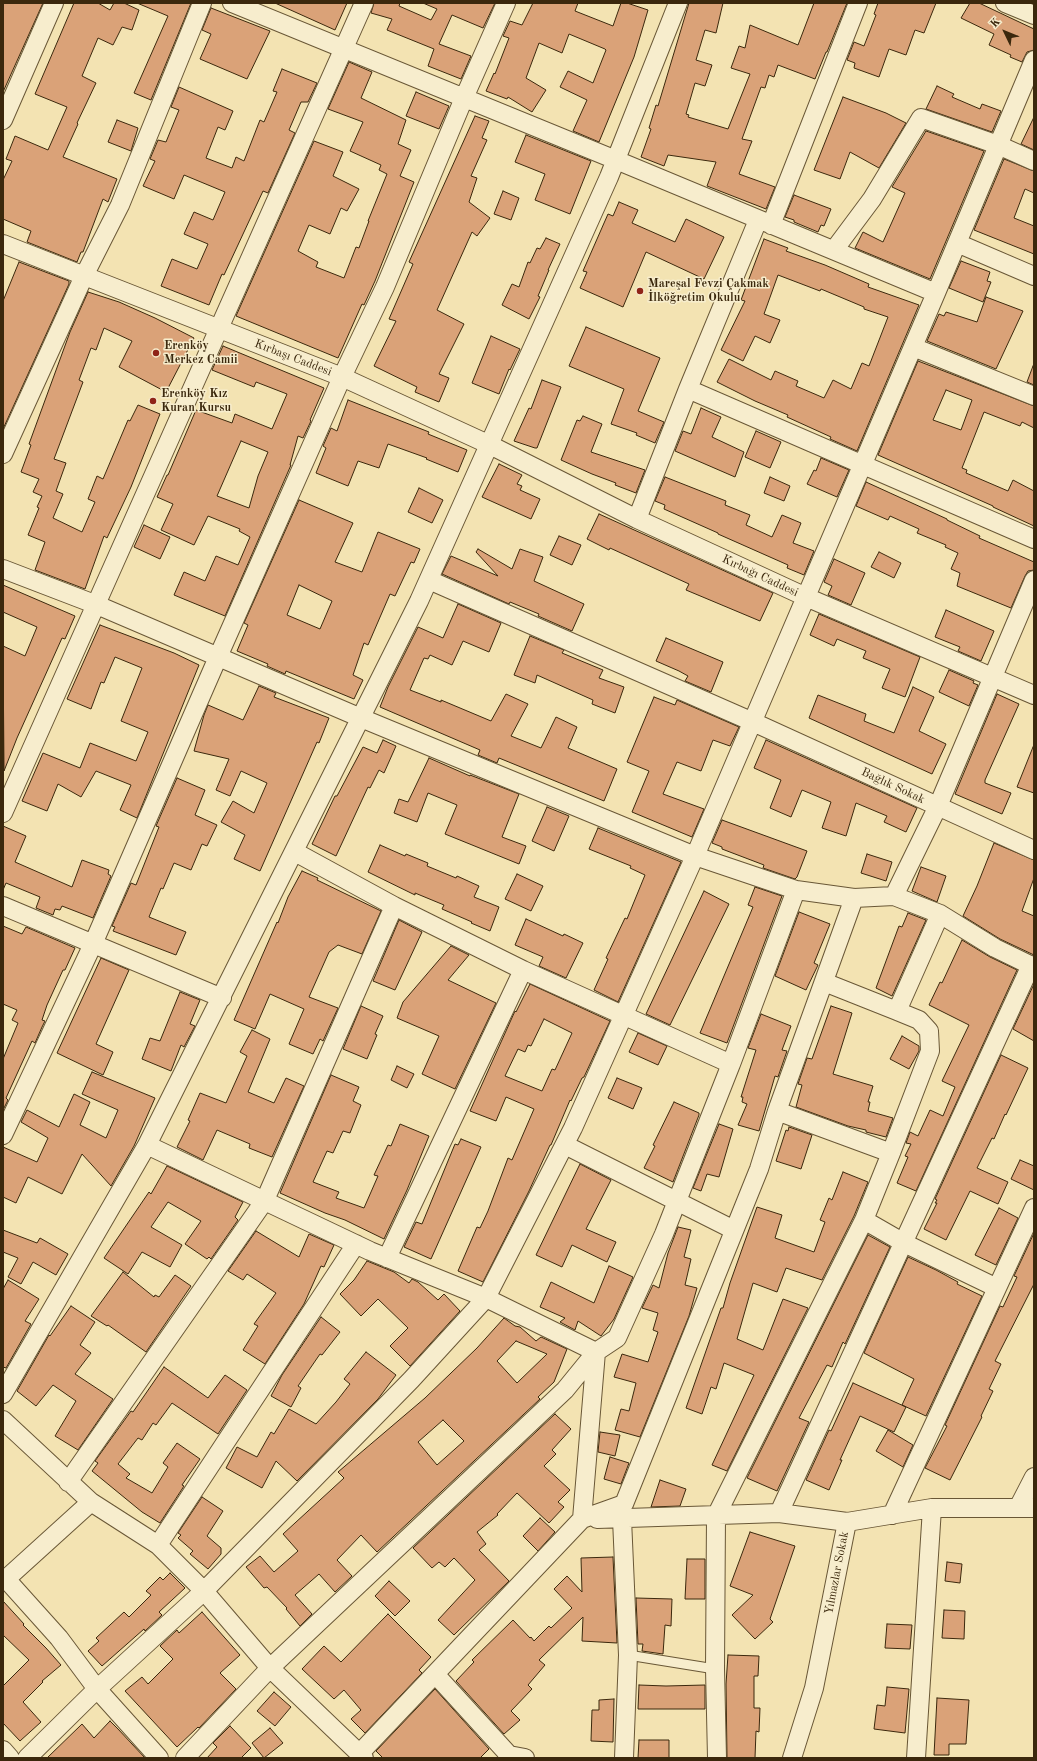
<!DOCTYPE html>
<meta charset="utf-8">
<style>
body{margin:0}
#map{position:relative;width:1037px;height:1761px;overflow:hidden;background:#f3e3b2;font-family:"Old Standard TT",serif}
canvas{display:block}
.frame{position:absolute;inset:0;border:4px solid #3b280d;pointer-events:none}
.north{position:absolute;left:985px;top:12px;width:40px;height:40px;-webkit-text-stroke:3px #f7edcd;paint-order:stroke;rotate:313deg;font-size:11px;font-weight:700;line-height:16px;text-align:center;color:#3b280d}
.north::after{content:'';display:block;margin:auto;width:14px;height:18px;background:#3b280d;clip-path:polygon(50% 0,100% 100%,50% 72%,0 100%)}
</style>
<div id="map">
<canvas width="1037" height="1761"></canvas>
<div class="frame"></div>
<div class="north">K</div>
</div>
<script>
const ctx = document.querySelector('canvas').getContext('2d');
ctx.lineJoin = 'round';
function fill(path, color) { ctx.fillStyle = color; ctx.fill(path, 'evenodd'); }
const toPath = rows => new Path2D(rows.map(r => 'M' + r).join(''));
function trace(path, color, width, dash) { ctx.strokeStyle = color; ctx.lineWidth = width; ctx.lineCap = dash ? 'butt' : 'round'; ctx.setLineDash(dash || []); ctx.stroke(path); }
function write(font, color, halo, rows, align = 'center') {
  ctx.font = font + ' "Old Standard TT",serif'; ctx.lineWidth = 3; ctx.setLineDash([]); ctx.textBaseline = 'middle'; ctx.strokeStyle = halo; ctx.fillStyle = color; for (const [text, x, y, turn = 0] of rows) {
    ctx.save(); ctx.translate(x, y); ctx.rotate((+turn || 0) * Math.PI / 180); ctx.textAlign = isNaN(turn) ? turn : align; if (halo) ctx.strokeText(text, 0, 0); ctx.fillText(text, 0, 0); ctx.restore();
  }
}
const building = toPath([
 [3,3,43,3,3,92,3,3],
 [74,3,98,3,110,10,114,3,124,3,139,10,132,30,122,27,113,45,98,38,82,76,96,83,77,123,78,124,63,157,117,179,108,202,103,199,83,252,81,252,77,262,27,242,31,231,3,219,3,180,12,161,6,159,15,136,48,150,67,107,35,94,74,3],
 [137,3,191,3,151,100,134,93,168,16,137,3],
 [275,3,347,3,335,30,275,3],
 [374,3,400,3,399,6,431,20,437,9,423,3,495,3,483,28,452,15,439,44,471,56,461,79,428,66,434,49,387,30,392,19,371,13,374,3],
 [533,3,578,3,575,11,613,26,621,3,627,3,648,10,634,57,599,142,573,131,587,100,560,87,568,71,593,83,606,50,605,49,569,34,562,53,539,43,526,78,546,90,532,112,508,97,507,99,486,91,494,73,495,74,509,38,503,36,510,21,522,25,533,3],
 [689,3,723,3,716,33,705,30,696,60,712,65,705,86,695,83,686,114,689,115,688,117,728,129,750,74,731,68,739,46,745,48,750,25,798,45,814,3,847,3,827,52,826,52,815,79,778,65,774,77,769,75,765,88,761,87,742,139,752,141,739,174,775,187,766,209,707,186,716,162,668,155,664,166,641,157,651,129,649,128,656,105,658,106,689,3],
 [878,3,936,3,924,33,915,30,906,55,889,49,879,77,854,68,855,63,847,60,854,42,864,46,876,15,874,14,878,3],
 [970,3,979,3,1034,29,1034,50,1027,52,1022,62,1010,57,1011,55,989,45,994,34,961,18,970,3],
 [211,8,270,31,247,79,200,59,211,34,202,30,211,8],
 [349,62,372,72,361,98,406,120,398,144,411,150,400,176,414,182,375,281,364,305,362,304,338,358,236,316,314,141,343,152,333,176,359,189,347,211,341,208,330,234,309,225,298,251,318,262,316,267,344,278,356,247,359,248,369,221,368,221,387,174,379,170,381,165,350,151,363,122,328,109,349,62],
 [282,69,317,83,308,102,301,102,289,130,295,133,268,193,263,191,224,275,222,274,209,305,161,286,172,259,197,269,208,244,184,234,194,212,213,220,225,192,184,175,174,199,143,186,155,161,150,159,158,140,166,142,179,110,171,107,179,87,233,111,225,130,218,127,206,158,232,168,236,157,244,161,260,120,264,122,277,92,273,91,282,69],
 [937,86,954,94,952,97,980,109,982,104,1001,111,992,132,926,109,937,86],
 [416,92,449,106,439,129,406,116,416,92],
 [843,97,886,113,906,123,879,168,850,152,840,179,814,170,843,97],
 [475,116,489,121,482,138,487,140,471,176,477,178,469,202,490,218,477,236,472,232,437,310,464,324,439,374,449,378,439,402,415,392,417,387,374,366,396,321,389,319,413,264,409,262,475,116],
 [1034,117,1034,150,1021,144,1034,117],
 [117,120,138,128,131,151,108,142,117,120],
 [926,131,984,151,930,279,855,248,863,232,883,242,905,193,892,187,926,131],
 [526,135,591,161,570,214,535,200,545,174,515,162,526,135],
 [1004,159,1034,171,1034,193,1025,189,1014,218,1034,226,1034,254,974,230,1004,159],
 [503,191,519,198,511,220,494,214,503,191],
 [794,195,831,209,824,226,821,225,818,232,794,222,794,220,785,217,794,195],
 [619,202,638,210,632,223,675,242,686,219,724,237,704,279,646,252,623,307,580,288,587,272,583,271,608,214,613,216,619,202],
 [546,238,560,244,548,270,549,270,538,296,540,297,529,319,502,305,512,284,519,287,528,262,530,263,537,248,540,249,546,238],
 [764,239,788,248,786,251,825,265,869,284,868,287,919,305,857,451,830,439,831,437,787,417,788,415,755,401,717,382,729,359,771,380,775,371,798,381,796,386,824,398,833,380,851,389,862,363,869,366,888,317,864,309,864,307,821,289,820,291,778,275,764,314,780,320,770,343,755,336,743,361,721,350,745,301,741,300,764,239],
 [961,261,990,272,987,281,991,282,983,302,949,288,961,261],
 [19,262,69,281,69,284,3,429,3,301,19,262],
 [88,292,119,302,155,318,194,338,166,392,119,367,132,341,104,328,96,350,91,348,79,380,83,382,54,459,66,463,56,491,63,494,53,518,82,532,95,502,88,499,97,476,103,479,128,420,130,421,138,405,160,414,131,487,107,538,104,536,85,589,35,570,45,542,28,535,39,508,37,507,42,496,33,492,39,479,21,472,31,445,29,444,70,332,88,292],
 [986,297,1023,311,996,369,927,341,939,314,944,316,946,312,977,322,986,297],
 [586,327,660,358,638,411,664,422,655,443,636,435,637,433,611,424,624,389,569,366,586,327],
 [491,336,520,349,510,370,509,369,499,394,472,383,491,336],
 [223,346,324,388,310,420,311,421,303,438,298,436,290,465,291,465,225,616,174,595,184,572,205,581,216,556,238,565,250,537,239,531,240,529,208,516,194,545,161,530,173,504,157,497,167,475,168,475,196,410,232,423,235,414,272,429,287,394,256,382,254,387,212,370,223,346],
 [241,441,268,452,258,476,249,508,217,496,241,441],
 [918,361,1034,406,1034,428,1022,422,1020,426,984,412,962,468,967,470,966,473,1008,491,1013,480,1034,491,1034,526,993,507,993,506,878,455,918,361],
 [946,390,972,400,961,430,933,420,946,390],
 [1033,366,1034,366,1034,385,1027,382,1033,366],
 [542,380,561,387,537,448,535,448,514,441,529,408,531,409,542,380],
 [348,400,429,432,428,434,467,450,458,472,426,459,427,458,388,444,379,468,358,461,348,486,316,473,326,448,323,446,331,428,337,431,348,400],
 [701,408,721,417,712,437,744,452,735,477,675,451,683,431,691,434,701,408],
 [583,416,602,424,591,452,645,470,636,493,615,485,616,483,592,474,561,460,577,420,580,421,583,416],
 [756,431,781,442,770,468,745,457,756,431],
 [821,458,849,470,837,497,807,484,814,470,816,471,821,458],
 [499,464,522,475,517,484,522,486,520,490,540,499,531,519,482,497,499,464],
 [665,477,726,501,725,505,750,515,746,525,772,537,782,515,801,523,793,543,814,551,804,575,787,568,788,565,718,534,718,533,664,509,665,505,655,501,665,477],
 [770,477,790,486,784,501,764,493,770,477],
 [866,482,947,519,947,520,980,536,979,538,1034,562,1034,570,1028,571,1025,576,1011,608,957,586,960,573,951,569,958,553,945,547,946,545,917,533,919,529,890,516,888,520,856,506,866,482],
 [419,488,443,500,432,523,408,512,419,488],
 [299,500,353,523,335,562,362,572,378,532,420,549,414,563,411,562,395,596,390,594,368,645,364,643,353,675,363,680,354,699,286,671,285,674,267,666,268,664,237,651,248,625,244,623,299,500],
 [299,585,332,601,320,629,287,615,299,585],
 [599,514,773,593,760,621,686,590,689,584,610,548,609,550,587,539,599,514],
 [144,525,170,537,160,559,134,547,144,525],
 [559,536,581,545,572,565,550,555,559,536],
 [478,549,512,569,520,549,543,557,534,581,584,604,572,631,538,616,539,614,510,602,509,604,442,574,451,556,498,576,476,552,478,549],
 [879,552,901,563,894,578,871,567,879,552],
 [834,559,865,573,851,605,828,595,832,586,824,582,834,559],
 [3,585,75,616,65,639,62,638,17,738,4,771,3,646,25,656,37,627,3,612,3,585],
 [458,604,501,623,489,652,463,641,452,665,430,655,428,659,424,658,410,690,441,702,441,700,491,721,506,694,528,704,511,736,541,748,556,717,577,727,568,748,617,769,604,801,499,758,497,763,478,755,480,750,380,707,388,687,418,627,443,638,458,604],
 [946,610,994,631,981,661,958,651,960,647,935,637,946,610],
 [819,614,920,657,905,697,882,688,890,669,863,658,866,651,837,639,834,646,810,635,819,614],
 [100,625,174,653,199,665,137,818,120,810,131,785,96,771,81,797,58,784,47,811,22,801,43,753,80,768,90,743,136,761,148,732,121,721,142,668,115,657,104,683,101,682,91,709,67,699,100,625],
 [530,636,564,650,562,653,603,670,599,678,624,687,615,713,592,704,593,700,537,675,535,683,514,675,530,636],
 [666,638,723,662,711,692,685,681,688,676,679,671,656,661,666,638],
 [949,670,974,681,973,683,978,685,969,706,939,692,949,670],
 [259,686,276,693,274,697,329,718,319,743,317,742,260,871,234,859,245,835,221,822,233,801,254,813,267,783,241,771,230,796,216,790,229,759,194,751,204,715,208,705,243,720,259,686],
 [913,687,934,697,919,731,946,744,932,774,809,718,818,695,866,714,864,721,894,733,913,687],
 [997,694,1019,704,985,780,985,783,1011,793,1002,814,955,794,997,694],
 [654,697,675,705,677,700,739,727,730,746,713,740,701,771,677,762,663,794,704,809,692,837,632,812,649,771,627,762,654,697],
 [383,740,396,746,384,773,379,770,370,788,368,787,336,856,312,844,335,796,337,796,363,747,377,753,383,740],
 [766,740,917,808,906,832,884,822,887,816,856,803,846,836,822,828,831,802,802,790,791,817,770,808,781,780,754,768,766,740],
 [1033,747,1034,747,1034,793,1017,787,1033,747],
 [429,758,470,776,470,775,519,794,502,837,526,846,519,864,445,834,457,805,428,793,417,822,394,813,399,799,408,802,429,758],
 [177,778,205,790,195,815,217,825,207,846,202,844,191,870,174,863,163,889,161,888,149,917,186,932,176,955,113,931,115,927,112,926,131,883,136,885,159,827,156,826,177,778],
 [547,807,569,816,554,851,532,841,547,807],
 [722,820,807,851,797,877,795,879,763,868,764,865,722,849,722,847,712,843,722,820],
 [3,826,26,836,15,862,72,887,82,860,109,870,108,874,111,876,93,918,62,906,60,910,55,909,53,915,36,908,40,897,6,883,3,890,3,826],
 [598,828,681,862,618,1002,594,990,608,959,606,958,625,918,627,919,645,875,630,868,631,866,589,849,598,828],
 [994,843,1034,860,1034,878,1022,911,1034,916,1034,955,1000,939,963,916,977,886,994,843],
 [380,845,405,856,406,854,428,863,427,866,456,878,457,876,479,886,474,897,499,907,490,931,471,923,472,922,442,909,444,905,415,893,415,895,368,872,380,845],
 [867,854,892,862,886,881,861,873,867,854],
 [921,867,946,876,937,902,912,891,921,867],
 [302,871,318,878,317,880,381,911,362,954,338,945,329,952,309,997,338,1008,323,1041,320,1039,313,1054,289,1044,304,1009,270,994,255,1029,234,1020,277,922,278,923,288,897,302,871],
 [517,874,543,886,531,911,505,899,517,874],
 [755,887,782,896,727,1043,700,1033,753,907,748,905,755,887],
 [704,891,729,904,670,1025,646,1014,704,891],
 [799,912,830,924,814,963,818,965,806,990,775,976,799,912],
 [908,913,926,920,892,996,876,988,899,926,902,927,908,913],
 [526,919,563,936,564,934,583,943,566,978,539,966,543,957,515,945,526,919],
 [399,920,422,932,395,990,373,981,399,920],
 [3,926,22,934,26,927,75,948,65,970,63,970,47,1005,42,1020,45,1021,42,1027,35,1043,32,1041,6,1098,8,1100,3,1110,3,1059,18,1023,12,1020,17,1010,3,1004,3,926],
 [962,940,990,957,1017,970,916,1191,897,1183,908,1157,905,1156,911,1144,906,1143,910,1132,918,1136,930,1110,943,1116,955,1087,942,1081,969,1025,929,1005,940,982,942,983,962,940],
 [451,946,469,955,448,980,496,1003,455,1089,422,1074,439,1036,397,1018,403,1002,451,946],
 [101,958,129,970,96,1044,113,1052,103,1075,57,1053,101,958],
 [530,984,610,1021,584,1077,582,1078,571,1101,570,1100,551,1145,550,1145,529,1191,483,1282,458,1271,477,1227,480,1228,488,1211,508,1158,512,1160,534,1109,506,1097,496,1121,470,1111,515,1011,516,1012,530,984],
 [544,1019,572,1033,555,1070,552,1069,542,1091,505,1076,518,1049,525,1052,528,1045,531,1046,544,1019],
 [1034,984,1034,1041,1013,1029,1034,984],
 [180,992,200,1000,190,1024,195,1026,184,1047,181,1045,171,1071,142,1059,150,1038,160,1041,180,992],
 [361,1006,383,1016,375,1034,377,1035,367,1059,343,1049,361,1006],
 [831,1006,852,1013,833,1074,873,1086,868,1102,870,1102,868,1111,893,1118,886,1137,866,1132,866,1130,848,1126,796,1107,802,1085,798,1084,807,1058,812,1059,831,1006],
 [761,1014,791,1026,782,1050,787,1051,778,1077,775,1076,759,1131,738,1125,747,1104,742,1102,743,1097,741,1097,756,1050,748,1048,761,1014],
 [252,1030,270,1039,248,1092,274,1103,286,1078,304,1086,272,1157,249,1148,250,1144,217,1130,203,1160,177,1147,190,1121,188,1120,200,1093,226,1103,247,1056,240,1052,252,1030],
 [638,1033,667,1046,658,1065,629,1052,638,1033],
 [902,1036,919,1046,919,1051,909,1069,890,1059,902,1036],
 [1001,1055,1028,1068,1006,1115,1005,1114,994,1139,992,1138,977,1168,1008,1182,998,1204,970,1191,946,1240,924,1229,937,1203,935,1203,937,1200,935,1199,1001,1055],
 [397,1066,414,1074,407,1088,391,1080,397,1066],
 [92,1072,155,1098,134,1146,111,1186,82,1154,62,1194,28,1177,16,1203,3,1197,3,1147,37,1162,48,1138,21,1122,27,1110,59,1127,74,1094,90,1102,80,1125,106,1138,118,1110,82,1094,92,1072],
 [331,1075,359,1087,353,1101,361,1105,350,1133,343,1131,333,1153,327,1151,313,1182,339,1192,336,1198,364,1208,378,1176,374,1175,388,1145,391,1146,400,1124,429,1136,407,1190,384,1239,345,1220,325,1213,280,1193,331,1075],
 [617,1078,642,1088,633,1109,608,1098,617,1078],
 [674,1102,699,1113,699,1115,673,1182,644,1168,655,1146,653,1145,674,1102],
 [719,1124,733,1129,719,1177,707,1174,701,1191,693,1188,719,1124],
 [789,1127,812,1135,801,1169,776,1161,786,1130,788,1131,789,1127],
 [461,1139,481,1147,431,1259,404,1247,416,1222,422,1224,455,1144,458,1145,461,1139],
 [1020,1160,1034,1166,1034,1190,1011,1179,1020,1160],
 [580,1164,611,1180,586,1229,616,1242,607,1262,572,1245,562,1267,536,1255,580,1164],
 [167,1166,243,1202,235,1217,238,1220,211,1259,209,1257,207,1259,185,1244,201,1221,168,1202,151,1227,182,1245,170,1267,142,1252,128,1274,104,1258,149,1192,151,1194,167,1166],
 [843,1172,868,1182,854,1216,822,1280,786,1268,777,1292,753,1283,737,1339,763,1350,783,1299,808,1308,727,1471,712,1465,754,1375,724,1363,716,1389,711,1387,702,1414,686,1408,721,1308,723,1308,730,1283,757,1207,782,1215,775,1238,814,1252,825,1222,820,1220,829,1198,832,1200,843,1172],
 [999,1208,1018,1218,996,1265,975,1255,999,1208],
 [678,1227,691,1230,684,1257,691,1259,685,1285,697,1288,689,1316,640,1437,615,1430,621,1409,629,1411,636,1383,614,1377,622,1354,648,1362,658,1332,653,1330,658,1313,642,1308,653,1285,659,1288,668,1253,678,1227],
 [3,1230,37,1243,40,1238,68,1254,56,1275,33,1262,21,1284,8,1277,18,1258,3,1252,3,1230],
 [256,1231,299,1257,309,1234,334,1245,324,1267,321,1266,304,1304,265,1364,243,1350,258,1326,254,1324,276,1293,247,1274,243,1280,228,1271,256,1231],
 [1034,1233,1034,1284,995,1361,1001,1364,989,1389,993,1391,981,1416,982,1417,950,1480,925,1468,947,1426,945,1425,1000,1306,1003,1307,1017,1277,1014,1276,1034,1233],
 [868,1235,890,1247,845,1344,843,1342,832,1367,827,1365,799,1418,809,1422,777,1491,747,1478,868,1235],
 [908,1257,936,1270,958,1282,957,1284,982,1296,926,1416,902,1405,914,1379,864,1353,908,1257],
 [367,1261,394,1272,409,1283,412,1279,418,1282,438,1300,444,1294,460,1311,410,1366,390,1346,408,1328,378,1299,361,1316,340,1294,354,1280,367,1261],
 [609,1266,633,1277,614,1319,601,1336,578,1321,575,1330,560,1322,565,1318,540,1307,551,1282,594,1303,609,1266],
 [123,1272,154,1297,155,1295,159,1297,175,1275,191,1286,146,1352,108,1325,107,1326,91,1316,123,1272],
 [8,1280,39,1299,25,1321,31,1324,6,1368,3,1367,3,1289,8,1280],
 [71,1306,95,1322,80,1345,91,1353,75,1374,113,1399,78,1450,55,1436,76,1401,53,1385,36,1406,17,1391,49,1335,50,1336,71,1306],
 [321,1317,340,1332,322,1355,320,1354,298,1386,301,1388,291,1407,271,1396,282,1375,321,1317],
 [504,1318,515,1326,520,1327,536,1341,541,1337,567,1349,554,1382,538,1397,540,1399,377,1552,361,1535,337,1560,352,1576,335,1592,319,1574,295,1595,312,1614,300,1626,286,1609,287,1608,267,1587,264,1588,246,1567,260,1556,274,1572,298,1551,283,1534,344,1478,338,1472,425,1398,477,1348,504,1318],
 [516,1341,547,1354,517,1383,497,1361,516,1341],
 [443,1420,464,1441,437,1465,418,1442,443,1420],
 [366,1352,396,1375,378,1399,297,1481,276,1461,262,1488,226,1468,237,1447,257,1457,271,1432,274,1434,289,1409,316,1424,336,1402,350,1384,344,1379,366,1352],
 [164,1367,208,1398,225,1375,247,1390,218,1434,172,1403,156,1425,153,1423,142,1440,138,1438,118,1464,130,1474,126,1478,152,1493,168,1467,163,1463,177,1443,200,1459,182,1485,184,1486,160,1523,142,1512,92,1471,98,1463,95,1461,131,1411,133,1412,164,1367],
 [853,1383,906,1407,894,1432,860,1416,840,1460,842,1460,829,1490,806,1480,829,1430,831,1431,853,1383],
 [555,1414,571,1429,552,1450,556,1454,544,1466,570,1490,558,1502,564,1507,549,1523,517,1493,497,1514,498,1515,477,1532,486,1544,479,1550,509,1581,454,1635,438,1620,475,1580,454,1558,445,1567,439,1562,432,1568,413,1548,555,1414],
 [888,1430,913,1445,903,1467,876,1451,888,1430],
 [600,1432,620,1435,615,1456,598,1452,600,1432],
 [610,1457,629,1463,621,1484,604,1479,610,1457],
 [660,1480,686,1489,680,1506,651,1507,660,1480],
 [202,1497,223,1511,207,1536,221,1548,221,1554,208,1569,190,1554,193,1551,178,1538,181,1535,178,1533,202,1497],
 [540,1518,555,1532,538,1551,523,1536,540,1518],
 [750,1532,795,1546,770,1619,773,1622,755,1639,732,1615,753,1595,730,1586,750,1532],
 [613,1557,617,1643,582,1641,583,1617,539,1660,545,1665,528,1685,532,1689,511,1711,520,1720,504,1734,456,1681,474,1662,472,1660,513,1620,530,1638,531,1637,534,1641,549,1626,551,1628,572,1608,554,1589,567,1576,582,1592,581,1558,613,1557],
 [687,1559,705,1559,705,1599,685,1599,687,1559],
 [947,1562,962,1564,960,1583,945,1581,947,1562],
 [170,1573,185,1588,159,1612,162,1615,145,1631,144,1629,102,1666,88,1651,99,1641,96,1638,124,1612,129,1617,151,1595,146,1591,160,1577,163,1580,170,1573],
 [389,1581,410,1601,395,1616,375,1596,389,1581],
 [636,1598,672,1599,671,1626,665,1625,663,1654,642,1651,643,1644,638,1644,636,1598],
 [3,1601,24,1624,23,1625,46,1648,61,1665,42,1681,43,1682,23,1702,41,1722,20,1741,3,1723,3,1686,29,1660,3,1635,3,1601],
 [944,1610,965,1611,964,1639,942,1638,944,1610],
 [202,1612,240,1655,220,1673,236,1689,199,1728,198,1727,177,1747,125,1691,142,1677,148,1684,173,1659,160,1646,177,1630,179,1633,202,1612],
 [388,1614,431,1657,419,1670,422,1673,365,1733,351,1719,361,1710,344,1690,334,1699,302,1669,324,1646,341,1662,388,1614],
 [887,1624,912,1625,910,1649,885,1648,887,1624],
 [728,1655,759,1656,758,1676,754,1676,754,1708,760,1708,759,1732,756,1731,755,1758,727,1758,726,1684,728,1655],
 [639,1685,666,1686,705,1685,705,1709,638,1709,639,1685],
 [887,1687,909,1689,905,1733,874,1729,877,1705,885,1706,887,1687],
 [435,1689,489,1749,480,1758,383,1758,376,1751,435,1689],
 [274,1692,291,1707,275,1726,257,1711,274,1692],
 [937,1698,969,1700,966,1744,949,1744,949,1755,934,1755,937,1698],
 [614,1699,613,1742,591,1741,592,1710,599,1710,599,1700,614,1699],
 [110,1721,118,1729,145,1758,47,1758,82,1724,94,1738,110,1721],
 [230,1726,251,1748,241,1758,207,1758,217,1747,213,1743,230,1726],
 [270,1728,283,1743,264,1758,252,1743,270,1728],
 [639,1740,669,1740,669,1758,638,1758,639,1740]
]);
fill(building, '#daa278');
trace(building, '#3b280d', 1);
const service = toPath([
 [628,1655,715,1669]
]);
const minor = toPath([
 [232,3,616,160,936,293],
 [1005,3,1034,15],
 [3,120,54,3],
 [771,225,858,3],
 [957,243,1034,276],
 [3,244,342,377,490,445,637,519,806,597,1034,695],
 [834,250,872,199,921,118,998,145,1034,161],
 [913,347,1034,396],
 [688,389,1034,539],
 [3,454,84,276,120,205,202,3],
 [637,519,688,389,758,220],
 [3,569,97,605,361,718,695,856,796,890,854,898,894,896,940,914,995,948,1034,967],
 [429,580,753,722,1034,850],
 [3,813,364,3],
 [295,852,394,906],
 [894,896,938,806,1034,580],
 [3,906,222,998],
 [824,982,897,1011],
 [777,1111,891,1153],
 [3,1135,93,944,218,657,342,377,385,287,464,98,506,3],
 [147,1145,370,1251,486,1298,596,1352,582,1519],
 [565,1145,734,1230],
 [864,1220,904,1243,997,1288,892,1515],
 [387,1258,523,970],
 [997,1288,1034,1208],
 [3,1394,147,1145,419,601,609,177,678,3],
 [3,1420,91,1502,158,1545,204,1591,270,1668,364,1758],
 [68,1482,265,1200,394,906,523,970,731,1064,796,890],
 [91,1502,6,1579,59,1638,97,1689,159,1758],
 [1018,1508,1034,1477],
 [779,1513,1031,965],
 [597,1519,779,1513,847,1522],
 [622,1519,628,1655,624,1758],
 [158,1545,356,1244],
 [435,1674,509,1755],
 [3,1750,10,1758],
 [359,1754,582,1519,624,1504,759,1169,777,1111,854,898],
 [27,1758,97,1689,204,1591,411,1380,486,1298,573,1128,695,856,936,293,1034,60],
 [185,1758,270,1668,565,1390,596,1352,617,1338,664,1234,731,1064],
 [507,1758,509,1755,525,1758],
 [717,1758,715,1669,716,1516,864,1220,891,1153,930,1051,929,1031,919,1020,897,1011,940,914],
 [792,1758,814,1688,847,1522,932,1508,1034,1508],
 [916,1758,932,1508]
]);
trace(service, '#695736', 11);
trace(minor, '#695736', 20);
trace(service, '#f7edcd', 9);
trace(minor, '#f7edcd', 18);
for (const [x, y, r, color] of [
 [640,291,4,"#8f2418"],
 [156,353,4,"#8f2418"],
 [153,401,4,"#8f2418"]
]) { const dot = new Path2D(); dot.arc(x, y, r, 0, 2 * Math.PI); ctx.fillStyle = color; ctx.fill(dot); trace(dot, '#f7edcd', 1.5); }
write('bold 12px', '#3b280d', '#f7edcd', [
 ["Mareşal Fevzi Çakmak",648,284],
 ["İlköğretim Okulu",648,298],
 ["Erenköy",164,346],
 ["Merkez Camii",164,360],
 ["Erenköy Kız",161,394],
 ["Kuran Kursu",161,408]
], 'left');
write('12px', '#3b280d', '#f7edcd', [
 ["Kırbaşı Caddesi",293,358,21],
 ["Kırbağı Caddesi",760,576,25],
 ["Bağlık Sokak",893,786,25],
 ["Yılmazlar Sokak",837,1573,-79]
]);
</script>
